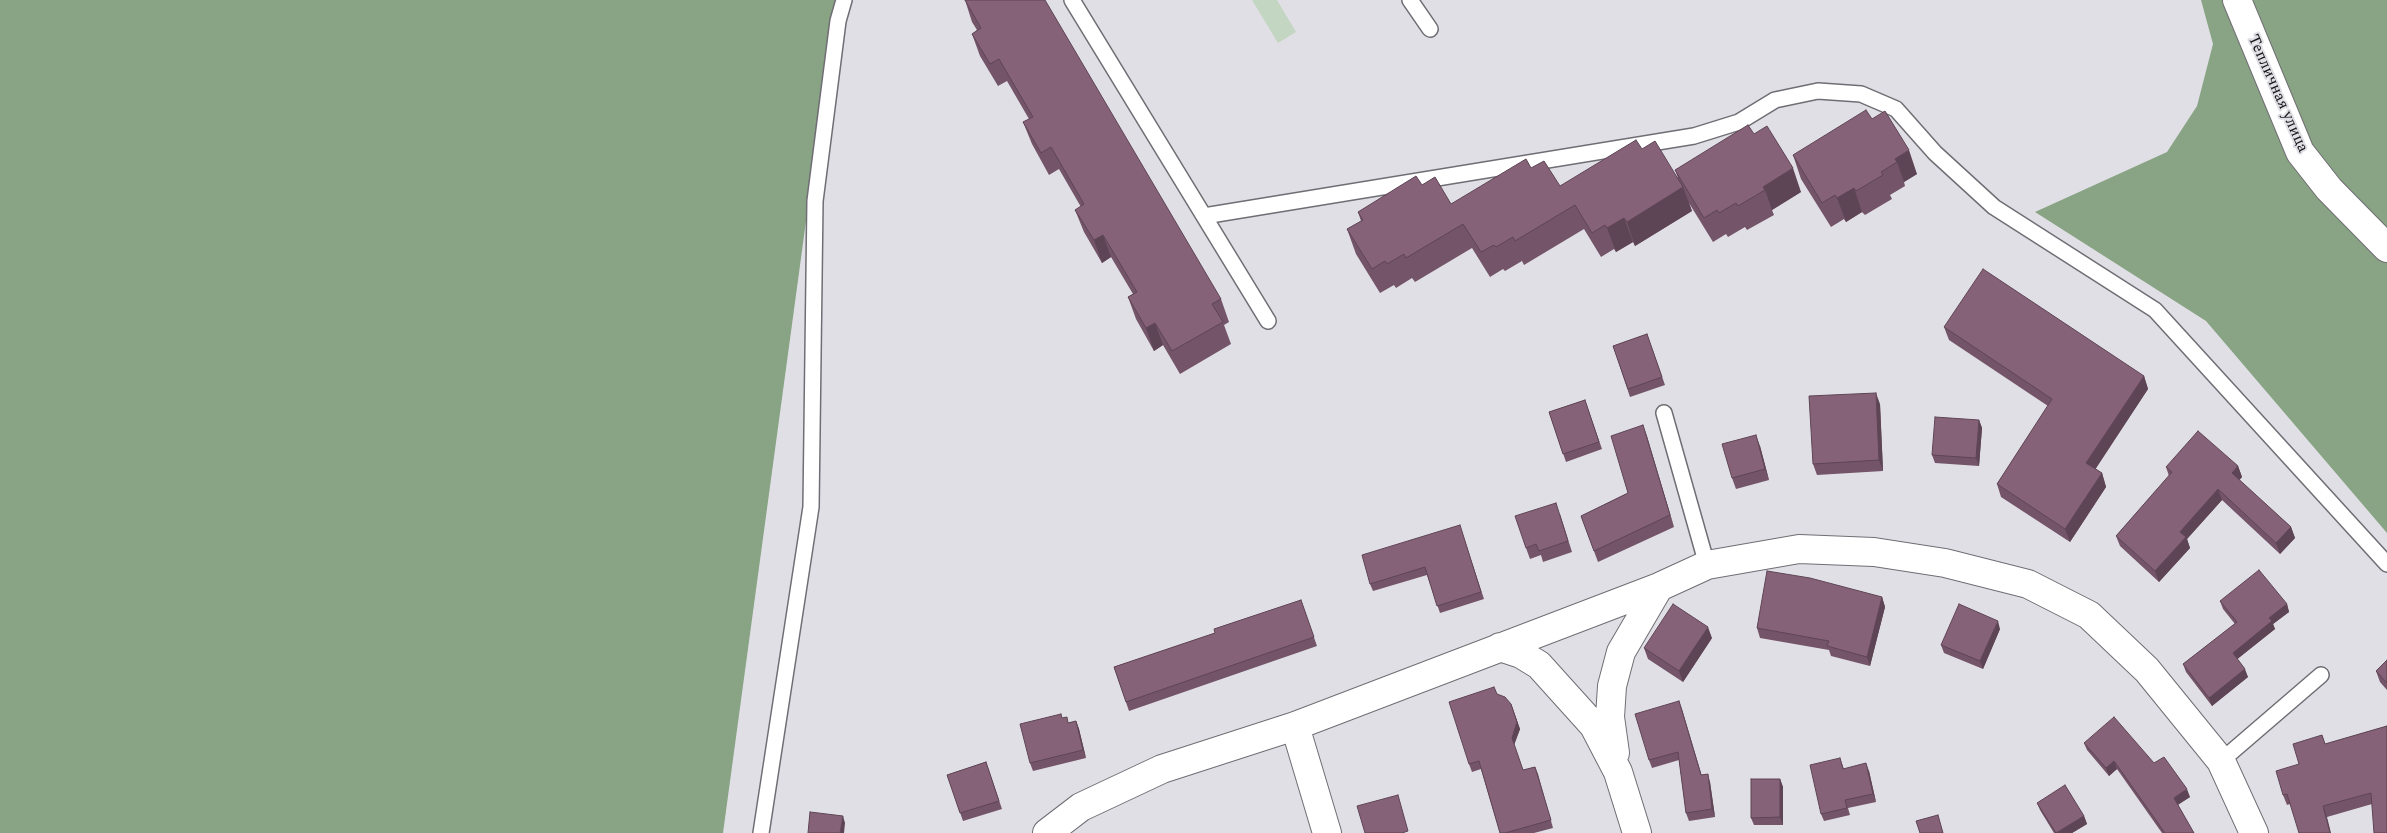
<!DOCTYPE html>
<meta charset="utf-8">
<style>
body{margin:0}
canvas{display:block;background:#e1dfe6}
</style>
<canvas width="2387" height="833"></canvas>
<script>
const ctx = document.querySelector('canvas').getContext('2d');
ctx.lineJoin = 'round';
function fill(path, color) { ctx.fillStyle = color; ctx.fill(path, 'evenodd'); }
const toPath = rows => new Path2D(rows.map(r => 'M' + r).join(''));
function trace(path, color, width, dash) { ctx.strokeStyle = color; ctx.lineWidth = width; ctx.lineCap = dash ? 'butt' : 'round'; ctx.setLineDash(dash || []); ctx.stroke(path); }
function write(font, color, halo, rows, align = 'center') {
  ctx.font = font + ' Spectral,serif'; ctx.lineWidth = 4; ctx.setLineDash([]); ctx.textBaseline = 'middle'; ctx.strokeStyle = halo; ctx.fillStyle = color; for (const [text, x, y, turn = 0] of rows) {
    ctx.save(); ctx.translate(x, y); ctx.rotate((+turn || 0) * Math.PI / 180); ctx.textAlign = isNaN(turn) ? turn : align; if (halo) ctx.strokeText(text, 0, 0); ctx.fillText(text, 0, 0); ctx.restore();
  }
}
fill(toPath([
 [1252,0,1277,0,1296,32,1278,43]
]), '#c3d6c1');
fill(toPath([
 [0,0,836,0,723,833,0,833],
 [2201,0,2387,0,2387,533,2206,321,2035,212,2167,152,2197,106,2213,44]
]), '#88a484');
const service = toPath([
 [1072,0,1268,321],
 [1410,0,1430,29],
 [1204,216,1694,136,1739,122,1775,100,1818,91,1861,94,1896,109,1935,153,1994,207,2155,310,2387,564],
 [1664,413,1707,565],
 [2221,761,2321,675],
 [761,833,811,507,815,201,838,21,844,0]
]);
const minor = toPath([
 [1500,647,1521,654,1539,665,1594,726,1618,772,1637,833],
 [1295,726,1327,833],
 [1615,753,1610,717,1612,686,1621,652,1659,587],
 [1047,833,1081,807,1162,769,1295,726,1659,587,1707,565,1799,549,1874,552,1945,563,2028,584,2089,615,2147,670,2221,761,2254,833]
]);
const tertiary = toPath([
 [2237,0,2300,152,2329,189,2387,248]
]);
trace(service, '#706e74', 18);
trace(minor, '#706e74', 30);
trace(tertiary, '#706e74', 30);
trace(service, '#fff', 15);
trace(minor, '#fff', 28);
trace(tertiary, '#fff', 28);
fill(toPath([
 [965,0,1221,299,1229,322,1224,325,1231,344,1180,374,1163,345,1154,351,1136,319,1128,297,1133,294,1111,257,1102,263,1084,232,1075,210,1081,207,1059,169,1049,175,1032,144,1023,122,1029,119,1007,81,998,86,980,56,972,34,977,30,972,22],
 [1872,119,1917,174,1904,182,1905,186,1890,195,1892,199,1865,215,1862,212,1846,222,1844,219,1831,227,1801,179,1793,155],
 [1754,134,1801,192,1772,210,1774,215,1747,230,1745,227,1728,237,1726,234,1713,242,1689,203,1692,211,1635,246,1633,242,1616,252,1614,249,1601,257,1584,229,1524,265,1522,261,1505,271,1503,269,1490,277,1472,248,1415,282,1412,278,1396,288,1394,285,1380,293,1356,254,1347,229,1361,221,1358,212,1422,185,1451,204,1560,186,1642,149,1678,178,1675,170],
 [1944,327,2144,376,2148,389,2095,469,2102,473,2106,487,2070,542,2001,497,1997,484,2048,406,1949,340],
 [1647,334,1665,385,1630,397,1613,346],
 [1585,400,1602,449,1566,462,1549,412],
 [1880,404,1883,471,1817,475,1813,464],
 [1979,420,1982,428,1979,466,1935,463,1932,455],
 [1643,425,1674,527,1598,562,1581,516,1628,493],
 [1760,446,1769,480,1736,489,1732,478],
 [2238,466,2242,477,2239,480,2291,527,2295,538,2280,554,2222,500,2187,539,2190,548,2159,582,2120,546,2116,536,2169,476,2166,467],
 [1560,514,1572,552,1543,562,1541,555,1530,559,1526,548],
 [1462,532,1484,599,1440,613,1427,575,1373,591,1370,584],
 [1882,597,1885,607,1870,666,1831,656,1829,650,1760,638,1757,628],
 [1301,600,1317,646,1129,711,1114,667,1215,633],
 [2220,601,2287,604,2289,612,2273,624,2275,629,2237,659,2248,677,2212,706,2186,672,2183,664,2235,624,2223,609],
 [2000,629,1983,669,1944,653,1941,645],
 [1712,638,1683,682,1648,659,1644,648],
 [2387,660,2387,690,2380,682,2376,671],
 [1679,701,1701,775,1710,782,1715,817,1689,821,1686,813,1679,760,1652,768,1649,760],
 [1511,704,1520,729,1514,745,1523,770,1535,767,1553,828,1534,833,1500,833,1481,769,1472,772,1469,764],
 [1062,718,1069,723,1076,721,1079,729,1086,758,1033,771,1030,763],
 [2387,726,2372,804,2327,817,2290,804,2287,805,2283,795,2299,764,2322,735,2325,744],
 [2084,743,2154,763,2190,797,2178,805,2194,833,2162,833,2117,769,2109,776,2087,750],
 [1840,758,1844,769,1869,771,1876,802,1848,808,1850,815,1824,821,1821,814],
 [986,762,1002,809,963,821,947,775],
 [1780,779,1783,787,1783,825,1754,825,1751,818],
 [2037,803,2084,816,2087,824,2072,833,2054,833,2040,810]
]), '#735468');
fill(toPath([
 [1909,150,1917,174,1904,182,1897,162,1895,159],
 [1793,168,1801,192,1772,210,1765,190,1763,187],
 [1683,187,1692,211,1635,246,1627,222],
 [1854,188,1862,212,1846,222,1837,198],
 [1624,218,1633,242,1616,252,1607,228],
 [1103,235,1111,257,1102,263,1094,240],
 [1155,323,1163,345,1154,351,1146,328],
 [2144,376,2148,389,2091,476,2086,463],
 [1876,393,1880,404,1883,471,1879,460],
 [1979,420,1982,428,1979,466,1976,458],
 [1643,425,1647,436,1674,527,1670,515],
 [1756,435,1760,446,1769,480,1765,469],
 [2238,466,2242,477,2236,484,2232,473],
 [2102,473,2106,487,2070,542,2065,529],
 [2218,489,2222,500,2187,539,2190,548,2159,582,2155,571,2180,532],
 [2291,527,2295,538,2280,554,2276,543],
 [1882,597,1885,607,1870,666,1867,657],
 [2287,604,2289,612,2273,624,2275,629,2235,661,2233,653,2269,618],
 [1998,621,2000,629,1983,669,1980,661],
 [1708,627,1712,638,1683,682,1679,671],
 [2245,669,2248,677,2212,706,2209,698],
 [1679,701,1682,709,1704,783,1701,775],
 [1511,704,1520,729,1514,745,1512,738],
 [1076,721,1079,729,1086,758,1083,750],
 [2114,761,2117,769,2109,776,2106,768],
 [1866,763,1869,771,1876,802,1873,794],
 [1535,767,1538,774,1553,828,1551,820],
 [1708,774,1710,782,1715,817,1712,809],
 [1780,779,1783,787,1783,825,1780,817],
 [2187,789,2190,797,2177,805,2174,798],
 [2323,806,2327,817,2331,833,2330,833],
 [843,816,845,823,844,833,840,833],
 [2084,816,2087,824,2072,833,2057,833]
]), '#5e4555');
const building = toPath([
 [965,0,1045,0,1221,299,1212,304,1223,322,1172,351,1155,323,1146,328,1128,297,1137,292,1103,235,1094,240,1075,210,1084,204,1051,147,1041,153,1023,122,1033,117,999,59,990,64,972,34,981,28,965,0],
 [1866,110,1872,119,1885,111,1909,150,1895,159,1897,162,1881,172,1883,175,1856,191,1854,188,1837,198,1835,195,1822,203,1793,155,1866,110],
 [1748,125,1754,134,1767,126,1793,168,1763,187,1765,190,1738,206,1736,203,1719,213,1717,210,1704,218,1675,170,1748,125],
 [1636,140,1642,149,1655,141,1683,187,1627,222,1624,218,1607,228,1605,225,1592,233,1575,205,1515,241,1513,237,1496,247,1494,245,1481,252,1463,224,1406,258,1404,254,1387,264,1385,261,1372,269,1347,229,1363,220,1358,212,1416,176,1422,185,1435,177,1451,204,1526,159,1531,168,1544,161,1560,186,1636,140],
 [1983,269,2144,376,2086,463,2102,473,2065,529,1997,484,2052,399,1944,327,1983,269],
 [1647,334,1662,377,1628,389,1613,346,1647,334],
 [1876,393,1879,460,1813,464,1809,396,1876,393],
 [1585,400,1599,442,1563,454,1549,412,1585,400],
 [1935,417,1979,420,1976,458,1932,455,1935,417],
 [1643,425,1670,515,1594,551,1581,516,1628,493,1611,436,1643,425],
 [2198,431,2238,466,2232,473,2291,527,2276,543,2218,489,2180,532,2186,537,2155,571,2116,536,2172,472,2166,467,2198,431],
 [1756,435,1765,469,1732,478,1722,444,1756,435],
 [1556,503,1568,541,1539,551,1536,544,1526,548,1515,516,1556,503],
 [1460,525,1481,592,1437,606,1425,567,1370,584,1362,555,1460,525],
 [2259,570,2287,604,2269,618,2272,621,2233,653,2245,669,2209,698,2183,664,2237,622,2220,601,2259,570],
 [1767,571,1810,578,1882,597,1867,657,1827,646,1829,641,1757,628,1767,571],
 [1301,600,1314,637,1126,702,1114,667,1215,633,1214,629,1301,600],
 [1673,604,1708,627,1679,671,1644,648,1673,604],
 [1959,604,1998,621,1980,661,1941,645,1959,604],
 [2387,660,2387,683,2376,671,2387,660],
 [1494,687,1497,694,1505,697,1511,704,1517,722,1512,738,1523,770,1535,767,1551,820,1505,833,1500,833,1479,761,1469,764,1449,702,1494,687],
 [1679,701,1701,775,1708,774,1712,809,1686,813,1678,752,1649,760,1635,714,1679,701],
 [1061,714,1062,718,1067,717,1068,723,1076,721,1083,750,1030,763,1020,724,1061,714],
 [2114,717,2154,763,2164,757,2187,789,2174,798,2194,833,2165,833,2114,761,2106,768,2084,743,2114,717],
 [2387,726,2387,833,2374,833,2371,793,2323,806,2330,833,2299,833,2287,794,2283,795,2276,771,2299,764,2293,744,2322,735,2325,744,2387,726],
 [1840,758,1843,769,1866,763,1873,794,1845,800,1847,808,1821,814,1810,765,1840,758],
 [986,762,999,801,960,813,947,775,986,762],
 [1751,779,1780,779,1780,817,1751,818,1751,779],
 [2065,785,2084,816,2056,833,2037,803,2065,785],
 [1398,795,1408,831,1402,833,1365,833,1357,806,1398,795],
 [810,812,843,816,840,833,808,833,810,812],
 [1938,815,1943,833,1920,833,1916,821,1938,815]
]);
fill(building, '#866279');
trace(building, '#5e4555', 1);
write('16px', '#151416', '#e1dfe6', [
 ["Тепличная улица",2277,94,66]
]);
</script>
